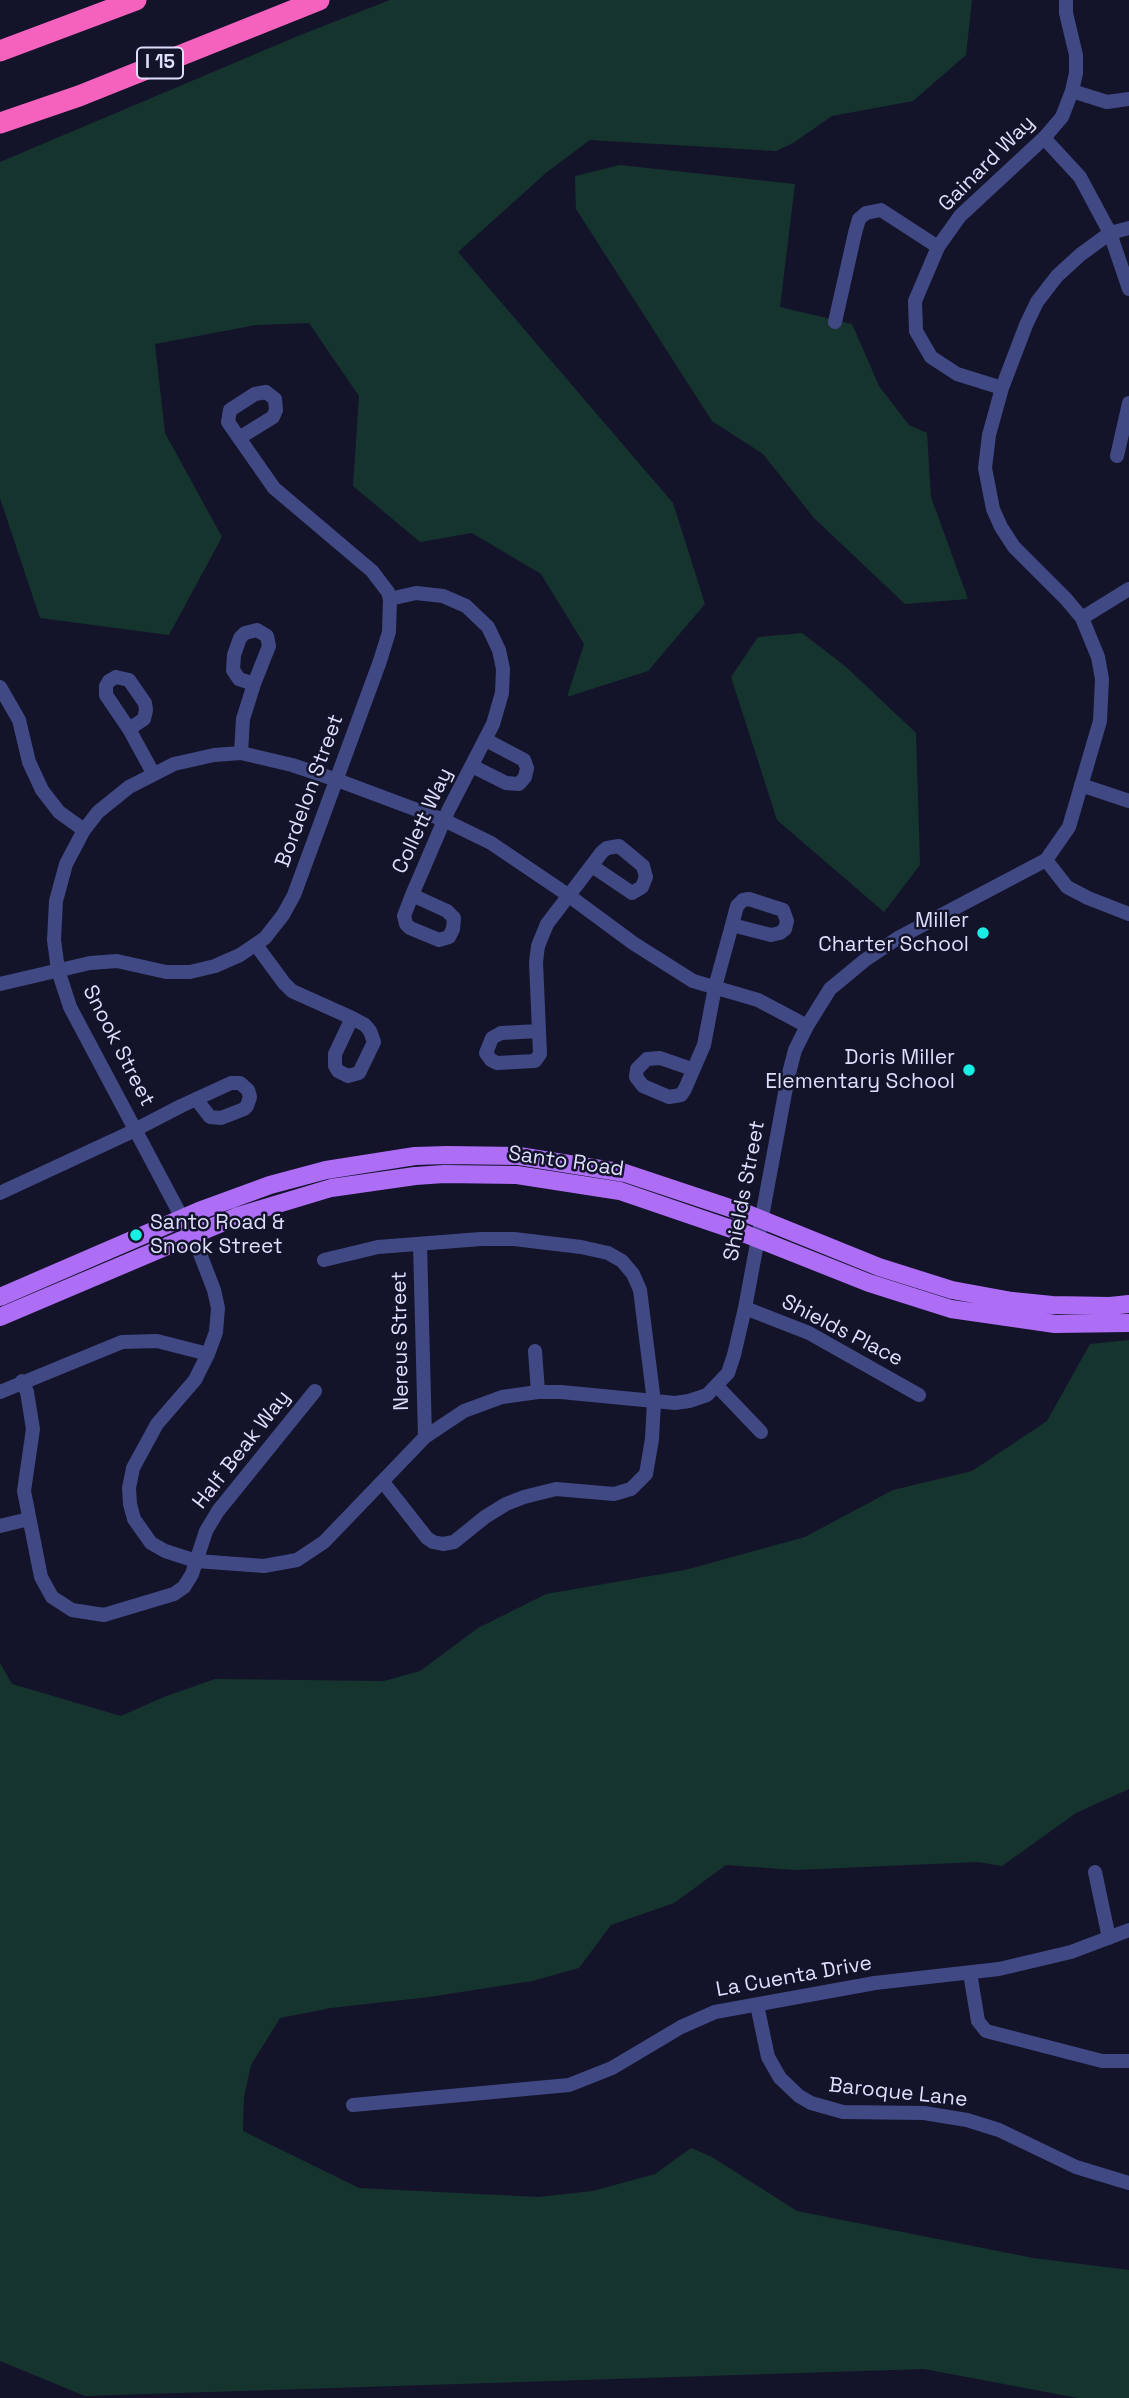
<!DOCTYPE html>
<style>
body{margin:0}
canvas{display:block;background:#13132a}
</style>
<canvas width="1129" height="2398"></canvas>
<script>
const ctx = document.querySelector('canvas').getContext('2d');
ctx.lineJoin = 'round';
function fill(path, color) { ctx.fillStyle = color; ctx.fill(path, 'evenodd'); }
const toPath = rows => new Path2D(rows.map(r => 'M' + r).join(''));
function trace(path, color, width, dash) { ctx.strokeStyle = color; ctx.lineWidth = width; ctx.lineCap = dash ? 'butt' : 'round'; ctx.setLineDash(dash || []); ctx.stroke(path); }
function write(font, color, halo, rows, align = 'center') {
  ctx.font = font + ' "Space Grotesk",sans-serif'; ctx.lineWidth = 5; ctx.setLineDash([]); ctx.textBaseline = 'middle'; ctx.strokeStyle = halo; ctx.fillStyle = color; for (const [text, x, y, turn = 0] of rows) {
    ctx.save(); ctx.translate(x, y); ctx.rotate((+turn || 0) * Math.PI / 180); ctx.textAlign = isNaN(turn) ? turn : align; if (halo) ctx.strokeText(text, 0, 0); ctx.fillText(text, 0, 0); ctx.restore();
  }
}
fill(toPath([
 [390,0,972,0,966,55,913,101,832,116,793,143,776,151,590,140,547,172,458,252,673,503,705,604,648,671,567,697,584,644,541,574,472,533,420,542,353,486,359,396,309,323,256,325,155,344,165,433,222,537,169,635,40,618,0,498,0,162,298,36],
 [620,165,795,184,780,307,852,324,879,386,909,425,927,433,931,497,968,599,905,604,814,518,763,454,712,421,576,209,575,176],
 [802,633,845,666,916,733,920,865,884,912,777,820,731,677,758,637],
 [1129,1340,1129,1789,1076,1813,1002,1866,978,1862,795,1870,726,1865,674,1903,611,1925,579,1968,532,1981,429,1997,331,2008,280,2018,251,2065,244,2097,243,2131,359,2188,538,2197,593,2191,655,2174,691,2148,712,2157,797,2211,1033,2258,1129,2270,1129,2398,1078,2398,924,2369,85,2396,0,2361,0,1663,12,1684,121,1716,164,1697,215,1679,384,1681,420,1671,478,1628,546,1594,685,1570,805,1537,893,1490,972,1471,1047,1421,1090,1344]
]), '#16342e');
trace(toPath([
 [1072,91,1107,102,1129,99],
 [1044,138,1080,177,1110,233,1129,289],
 [835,322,855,233,859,219,866,213,881,210,938,247],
 [1002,388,957,374,931,357,916,331,915,301,938,247,960,216,1044,138,1062,117,1072,91,1076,73,1076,55,1066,13,1066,0],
 [266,392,275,399,276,410,273,417,239,438,228,422,230,410,255,394,266,392],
 [1117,456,1129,403],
 [390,599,416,593,443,596,466,606,488,627,499,650,503,669,502,693,493,724,448,811,412,895],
 [1082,618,1129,589],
 [257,630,267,636,269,646,254,684,239,679,233,670,234,655,240,638,245,633,257,630],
 [116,677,129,680,145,703,146,710,144,719,129,729,106,695,106,686,109,681,116,677],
 [0,687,19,720,29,762,42,790,59,812,84,830],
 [129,729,153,773],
 [241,753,243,719,254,684],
 [472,766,506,783,519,784,525,777,527,768,524,760,486,740],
 [1081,785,1129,801],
 [1046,860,1067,887,1088,898,1129,914],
 [412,895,447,911,454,918,453,929,449,937,439,940,410,928,406,924,404,916,412,895],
 [749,899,783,910,787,921,785,929,780,933,771,935,732,925,737,906,743,900,749,899],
 [256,945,284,983,292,991,352,1018],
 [0,984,90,963,117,961,166,972,190,972,215,966,240,955,265,938,283,915,294,895,380,661,389,632,390,599,388,592,372,571,274,488,239,438],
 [352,1018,365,1025,370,1031,374,1042,359,1073,348,1076,338,1071,335,1066,335,1054,352,1018],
 [807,1026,758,1000,693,981,633,943,568,895,491,843,444,820,337,780,292,765,241,753,214,755,174,764,129,787,98,812,84,830,66,864,56,901,54,940,58,970,70,1007,197,1246,214,1290,218,1308,216,1332,208,1354,195,1380,157,1424,133,1468,129,1488,130,1504,134,1519,151,1543,165,1551,196,1561,264,1566,297,1560,324,1542,425,1437,464,1411,502,1397,538,1392,561,1392,675,1403,689,1401,707,1395,728,1373,734,1355,745,1308,788,1077,795,1050,807,1026,830,989,865,960,898,938,1046,860,1069,827,1100,721,1102,679,1098,657,1082,618,1066,599,1014,547,1001,527,993,509,985,468,989,435,1002,388,1026,325,1037,302,1057,276,1080,255,1110,233,1129,228],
 [539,1031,536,962,538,946,547,924,602,852,607,848,619,846,643,866,646,877,642,887,632,893,592,866],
 [539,1031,540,1054,535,1061,497,1063,491,1060,486,1053,492,1038,501,1033,539,1031],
 [692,1069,660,1058,647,1059,637,1069,636,1077,643,1086,669,1097,681,1095,685,1089,704,1045,715,987,732,925],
 [0,1193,127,1134,181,1106,231,1083,240,1083,248,1090,250,1097,247,1106,244,1109,221,1118,210,1117,196,1099],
 [420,1244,425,1437],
 [324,1260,378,1247,481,1239,514,1239,581,1247,608,1253,622,1261,633,1274,640,1290,654,1402,652,1439,646,1474,631,1489,614,1494,556,1489,524,1497,506,1504,485,1517,454,1542,443,1544,433,1542,427,1538,383,1482],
 [745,1308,809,1333,919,1395],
 [535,1351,538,1392],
 [22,1381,27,1392,33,1429,24,1491,41,1577,52,1597,72,1610,104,1615,174,1594,184,1587,192,1574,206,1531,218,1511,315,1391],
 [717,1386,761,1432],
 [0,1392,122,1342,157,1341,208,1354],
 [0,1526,29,1519],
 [1095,1872,1109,1938],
 [970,1973,978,2021,986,2031,1102,2061,1129,2061],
 [757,2005,768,2057,780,2078,799,2096,811,2103,843,2112,924,2113,967,2120,999,2130,1076,2167,1129,2183],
 [353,2105,569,2085,612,2068,681,2027,715,2012,875,1983,999,1969,1071,1952,1129,1930]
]), '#414985', 14);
trace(toPath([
 [0,1297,199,1211,270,1185,326,1170,415,1156,447,1155,519,1156,625,1173,748,1214,879,1267,952,1290,1012,1301,1052,1305,1110,1306,1129,1304],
 [0,1317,238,1216,331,1188,415,1176,444,1174,517,1175,620,1191,743,1233,869,1283,951,1309,1055,1324,1129,1323]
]), '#ae6df5', 18);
trace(toPath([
 [0,51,136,0],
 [0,123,79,96,319,0]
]), '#f462be', 21);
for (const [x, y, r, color] of [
 [983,933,7,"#18efe4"],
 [969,1070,7,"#18efe4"],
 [136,1235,7,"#18efe4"]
]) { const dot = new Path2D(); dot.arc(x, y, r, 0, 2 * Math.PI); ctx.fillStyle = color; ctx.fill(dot); trace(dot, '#13132a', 2.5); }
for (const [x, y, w] of [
 [160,63,46]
]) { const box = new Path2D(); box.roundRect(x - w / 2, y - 15.5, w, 31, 5); ctx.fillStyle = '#13132a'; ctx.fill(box); trace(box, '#dedffd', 2); }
write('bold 19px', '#dedffd', null, [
 ["I 15",160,63]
]);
write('21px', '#dedffd', '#13132a', [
 ["Gainard Way",987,164,-45],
 ["Bordelon Street",310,791,-70],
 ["Collett Way",423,821,-65],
 ["Snook Street",118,1046,63],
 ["Santo Road",566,1162,8],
 ["Shields Street",745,1191,-79],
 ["Shields Place",842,1331,27],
 ["Nereus Street",401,1341,-91],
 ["Half Beak Way",242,1450,-52],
 ["La Cuenta Drive",794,1977,-10],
 ["Baroque Lane",898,2093,6]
]);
write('21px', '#dedffd', '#13132a', [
 ["Miller",969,921],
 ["Charter School",969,945],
 ["Doris Miller",955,1058],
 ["Elementary School",955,1082],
 ["Santo Road &",150,1223,"left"],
 ["Snook Street",150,1247,"left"]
], 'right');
</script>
